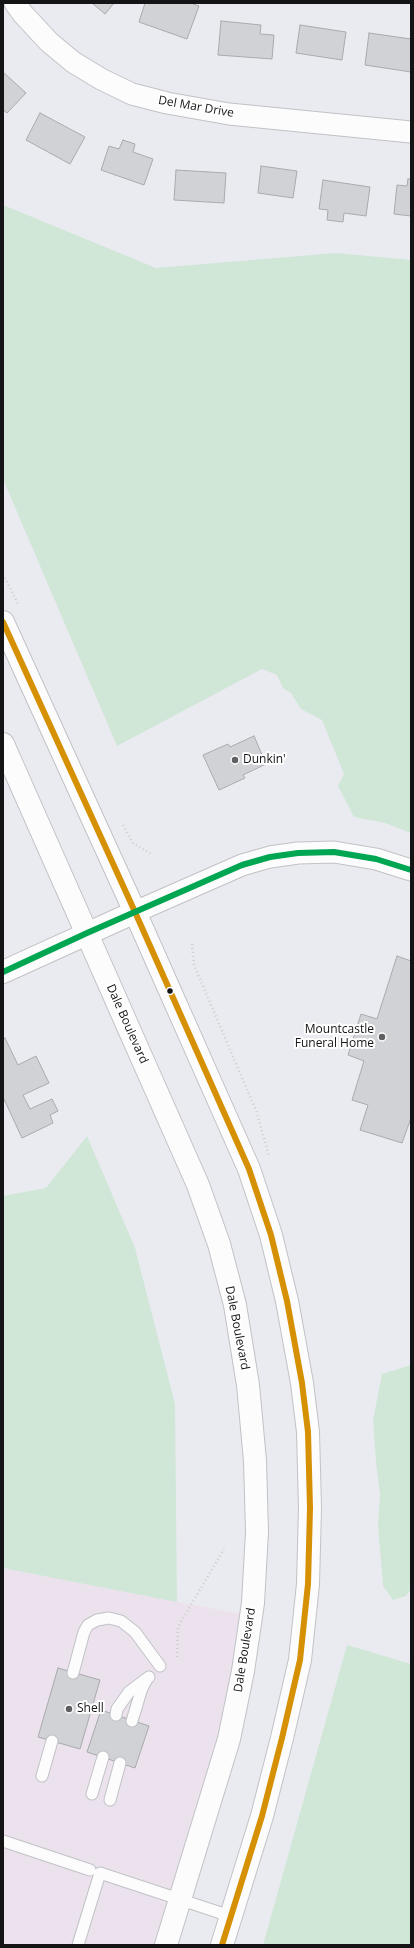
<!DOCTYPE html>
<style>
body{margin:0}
#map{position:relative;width:414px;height:1948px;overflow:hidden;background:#eaebf0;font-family:"Open Sans",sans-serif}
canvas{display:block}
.frame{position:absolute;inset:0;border:4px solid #141417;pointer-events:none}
</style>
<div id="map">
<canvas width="414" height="1948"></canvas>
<div class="frame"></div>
</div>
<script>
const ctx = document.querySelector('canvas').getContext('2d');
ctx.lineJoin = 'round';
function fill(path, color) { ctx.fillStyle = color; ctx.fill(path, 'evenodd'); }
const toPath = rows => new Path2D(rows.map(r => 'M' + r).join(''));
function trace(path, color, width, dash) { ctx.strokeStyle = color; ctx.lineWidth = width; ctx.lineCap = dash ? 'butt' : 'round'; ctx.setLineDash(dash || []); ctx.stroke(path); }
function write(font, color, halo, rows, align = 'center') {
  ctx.font = font + ' "Open Sans",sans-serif'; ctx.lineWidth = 4; ctx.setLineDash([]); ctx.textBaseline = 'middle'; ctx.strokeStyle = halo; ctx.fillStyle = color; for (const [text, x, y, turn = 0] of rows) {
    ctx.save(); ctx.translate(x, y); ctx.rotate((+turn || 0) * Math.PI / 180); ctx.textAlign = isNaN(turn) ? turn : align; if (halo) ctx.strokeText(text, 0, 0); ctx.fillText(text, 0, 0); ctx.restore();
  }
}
fill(toPath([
 [3,1568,251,1616,166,1945,3,1945]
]), '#ebe2ed');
fill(toPath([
 [3,205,156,268,336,253,411,260,411,833,385,823,354,817,338,786,344,774,322,720,301,709,291,693,283,688,277,675,262,669,117,746,3,479],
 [87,1136,135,1248,175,1404,177,1602,3,1568,3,1196,46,1188],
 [411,1365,411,1589,406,1596,393,1600,383,1586,378,1525,380,1495,376,1462,373,1420,382,1374],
 [347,1645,411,1664,411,1945,263,1945]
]), '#d0e6d7');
const building = toPath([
 [92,3,114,3,105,14,92,3],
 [145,3,191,3,199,6,187,39,139,22,145,3],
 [221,21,261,25,260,34,274,35,272,59,218,55,221,21],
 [300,25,346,32,342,60,296,53,300,25],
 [369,33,411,39,411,72,365,65,369,33],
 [3,72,26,93,7,113,3,110,3,72],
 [40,113,85,137,70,164,26,140,40,113],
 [123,140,135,144,133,152,153,159,144,185,101,170,109,146,119,149,123,140],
 [261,166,297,171,293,198,258,193,261,166],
 [176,170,226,173,224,203,174,200,176,170],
 [408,179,411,179,411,216,394,214,397,185,407,186,408,179],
 [323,180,370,187,366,216,344,213,343,222,327,220,328,210,319,209,323,180],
 [254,736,266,764,243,775,245,778,219,790,203,755,228,744,230,747,254,736],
 [397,956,411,961,411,1118,402,1143,360,1130,368,1105,352,1100,364,1061,348,1055,361,1014,377,1019,397,956],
 [5,1038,18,1065,36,1056,49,1083,23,1095,30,1109,52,1099,58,1111,50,1115,53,1123,22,1138,3,1097,3,1039,5,1038],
 [58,1668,100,1680,80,1749,38,1737,58,1668],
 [101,1710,149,1726,135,1768,87,1752,101,1710]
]);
fill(building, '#d1d2d5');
trace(building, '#a9aaad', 1);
const lane = toPath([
 [73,1673,84,1632,88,1625,97,1620,109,1618,121,1621,135,1632,160,1666],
 [116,1715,117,1709,129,1692,149,1677],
 [132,1721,142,1688,147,1679],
 [42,1776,52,1741],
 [92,1794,103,1757],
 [110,1800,120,1763],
 [3,1841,90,1870],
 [78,1945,100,1873,230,1916]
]);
const street = toPath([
 [15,3,23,14,49,42,73,62,101,79,132,94,167,103,229,114,411,132],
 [135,912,242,865,270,857,298,853,334,852,376,859,411,870]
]);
const secondary = toPath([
 [3,972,135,912]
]);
const primary = toPath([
 [3,622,135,912,249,1169,271,1235,287,1301,302,1383,308,1432,310,1508,308,1584,300,1660,282,1738,262,1816,222,1945],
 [3,744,198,1185,219,1244,235,1305,248,1385,255,1461,257,1532,253,1603,243,1671,229,1739,166,1945]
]);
trace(lane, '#c1c2c6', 13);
trace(street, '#c1c2c6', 23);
trace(secondary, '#c1c2c6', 24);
trace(primary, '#c1c2c6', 24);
trace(toPath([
 [3,574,18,604],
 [123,825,133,843,153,855],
 [192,944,194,965,257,1113,269,1156],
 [177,1657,178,1627,224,1549]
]), '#cdcdcf', 2.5, [1, 3]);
trace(lane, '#fcfcfd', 11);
trace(street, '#fcfcfd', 21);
trace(secondary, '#fcfcfd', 22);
trace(primary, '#fcfcfd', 22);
trace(toPath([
 [3,622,135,912,249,1169,271,1235,287,1301,302,1383,308,1432,310,1508,308,1584,300,1660,282,1738,262,1816,222,1945]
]), '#d59003', 6);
trace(toPath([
 [3,972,87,933,242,865,270,857,298,853,334,852,376,859,411,870]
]), '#00a651', 6);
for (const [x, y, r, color] of [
 [235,760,4,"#5f5f63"],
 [170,991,3.5,"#141417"],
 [382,1037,4,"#5f5f63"],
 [69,1709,4,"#5f5f63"]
]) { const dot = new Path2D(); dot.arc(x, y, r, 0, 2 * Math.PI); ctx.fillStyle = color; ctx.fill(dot); trace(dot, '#fff', 1.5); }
write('12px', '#141417', '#fff', [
 ["Del Mar Drive",196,107,10],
 ["Dale Boulevard",127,1024,66],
 ["Dale Boulevard",237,1328,79],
 ["Dale Boulevard",245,1650,-81]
]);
write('12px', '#141417', '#fff', [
 ["Dunkin'",243,760],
 ["Mountcastle",374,1030,"right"],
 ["Funeral Home",374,1044,"right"],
 ["Shell",77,1709]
], 'left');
</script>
